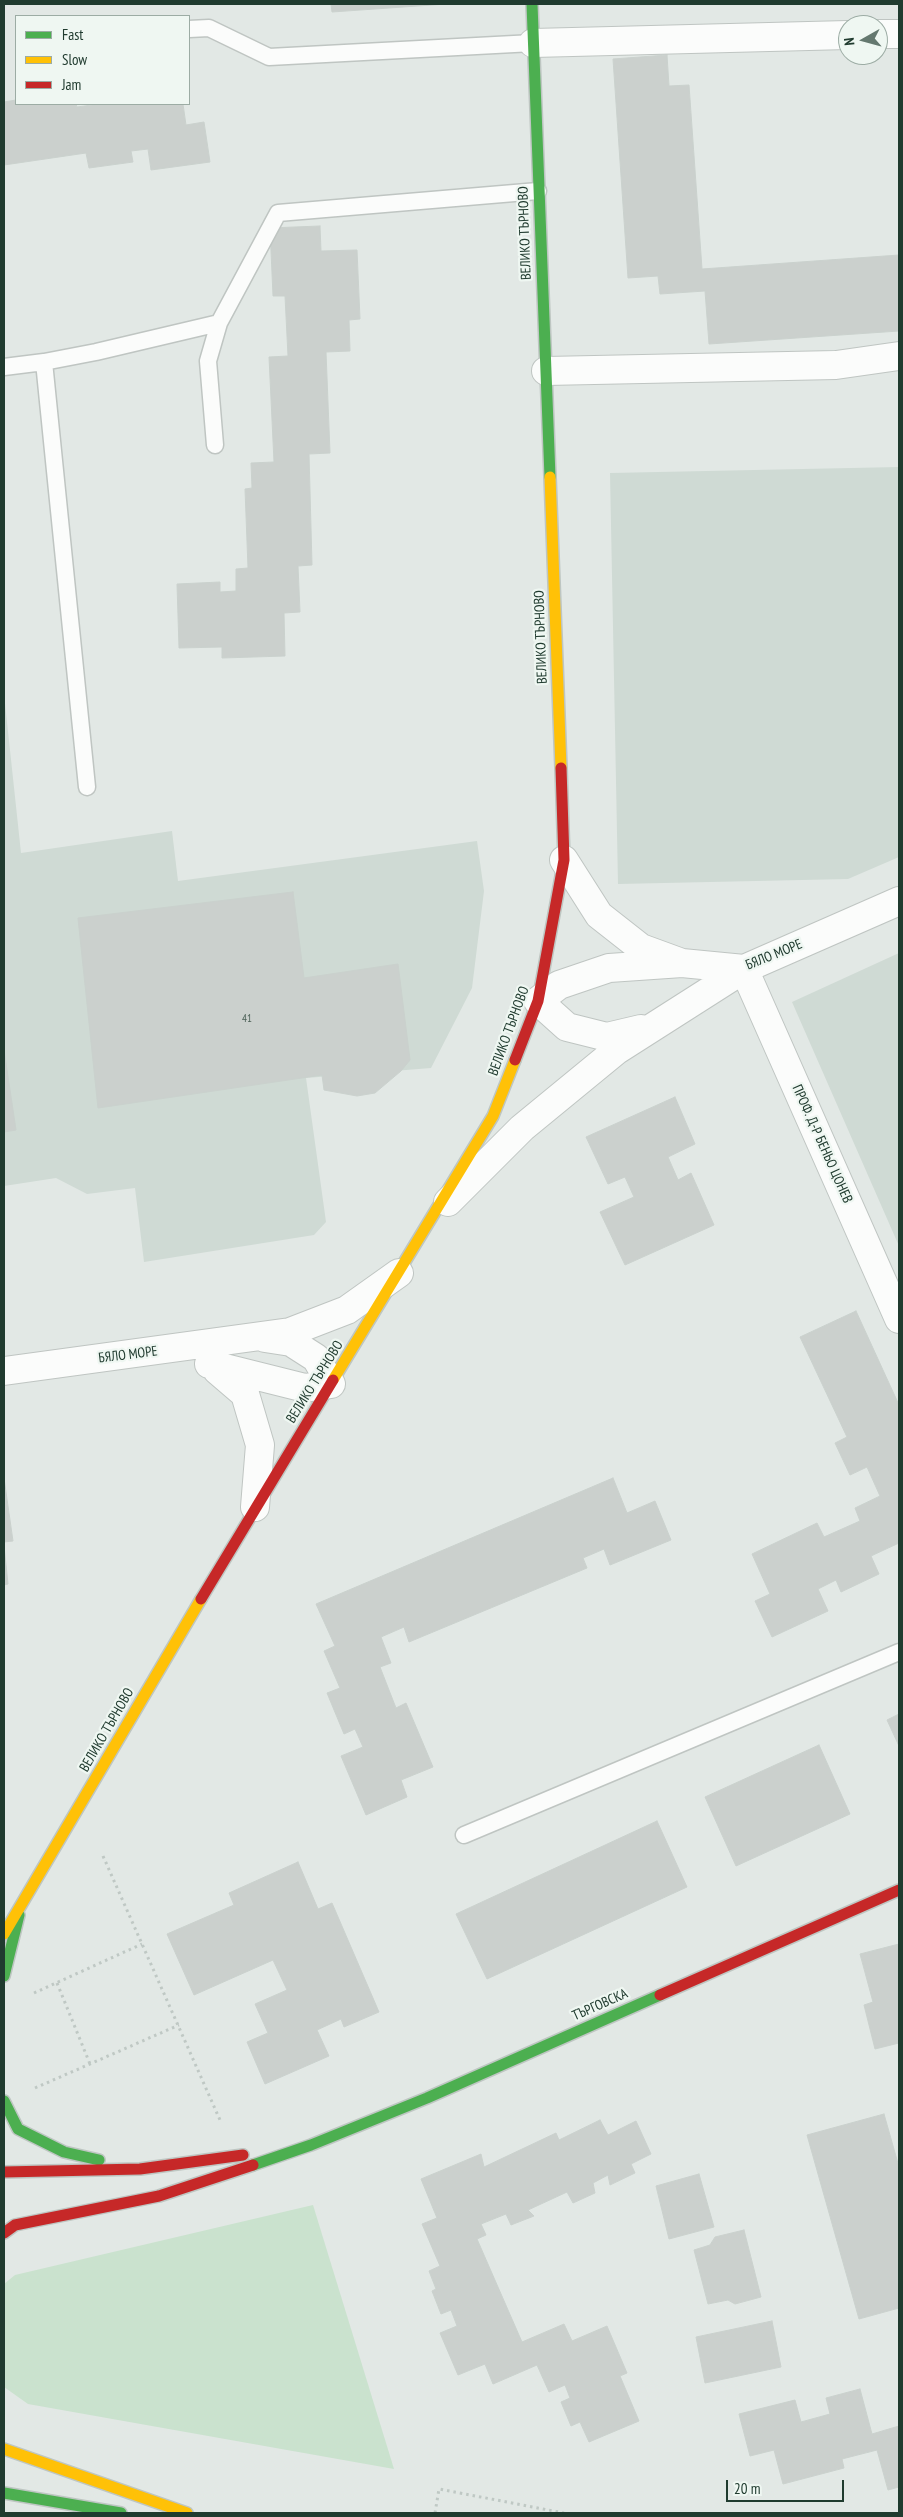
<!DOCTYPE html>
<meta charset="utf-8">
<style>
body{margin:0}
#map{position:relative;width:903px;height:2517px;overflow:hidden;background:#e2e8e5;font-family:"PT Sans Narrow",sans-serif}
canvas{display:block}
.frame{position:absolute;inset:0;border:5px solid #203b2f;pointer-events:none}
.legend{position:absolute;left:15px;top:15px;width:175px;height:90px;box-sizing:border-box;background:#eff7f2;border:1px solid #9caca4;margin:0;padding:6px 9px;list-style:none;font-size:15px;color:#203b2f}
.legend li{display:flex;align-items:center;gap:10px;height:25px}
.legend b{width:25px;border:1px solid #9caca4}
.north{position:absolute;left:838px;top:15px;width:50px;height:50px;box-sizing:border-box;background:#eff7f2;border:1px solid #9caca4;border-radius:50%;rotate:263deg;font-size:14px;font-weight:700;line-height:20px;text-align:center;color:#203b2f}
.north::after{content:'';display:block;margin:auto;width:18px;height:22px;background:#64786f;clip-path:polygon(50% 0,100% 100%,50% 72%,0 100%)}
.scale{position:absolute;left:726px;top:2480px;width:118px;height:22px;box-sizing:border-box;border:2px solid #203b2f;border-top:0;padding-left:6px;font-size:15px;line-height:18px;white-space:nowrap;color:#203b2f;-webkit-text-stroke:4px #eff7f2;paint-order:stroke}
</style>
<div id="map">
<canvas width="903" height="2517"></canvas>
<div class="frame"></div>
<ul class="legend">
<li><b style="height:6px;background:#4caf50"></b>Fast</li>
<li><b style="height:6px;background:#ffc107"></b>Slow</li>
<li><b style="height:6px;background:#c62828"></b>Jam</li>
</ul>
<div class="north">N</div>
<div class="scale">20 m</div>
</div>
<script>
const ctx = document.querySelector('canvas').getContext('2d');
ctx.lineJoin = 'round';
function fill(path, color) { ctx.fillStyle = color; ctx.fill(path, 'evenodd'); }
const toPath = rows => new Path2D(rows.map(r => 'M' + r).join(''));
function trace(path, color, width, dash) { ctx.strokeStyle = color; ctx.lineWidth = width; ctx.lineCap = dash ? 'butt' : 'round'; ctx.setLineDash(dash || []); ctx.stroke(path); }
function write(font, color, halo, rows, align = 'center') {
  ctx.font = font + ' "PT Sans Narrow",sans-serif'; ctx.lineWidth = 4.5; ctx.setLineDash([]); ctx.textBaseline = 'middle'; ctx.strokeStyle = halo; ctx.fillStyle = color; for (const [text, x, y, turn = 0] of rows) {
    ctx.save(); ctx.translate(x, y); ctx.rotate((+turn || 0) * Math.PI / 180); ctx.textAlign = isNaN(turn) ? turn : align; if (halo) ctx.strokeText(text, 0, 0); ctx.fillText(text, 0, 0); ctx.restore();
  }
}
fill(toPath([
 [899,467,899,857,848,879,618,884,610,473],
 [4,694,21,853,172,831,178,881,477,841,484,891,472,988,431,1068,306,1078,326,1222,314,1235,144,1262,135,1188,87,1194,56,1178,4,1186],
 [899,953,899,1246,792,1002]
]), '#cfdad4');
fill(toPath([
 [313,2205,394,2469,28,2404,4,2387,4,2284,15,2275]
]), '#cae2ce');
const building = toPath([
 [331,4,446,4,332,12,331,4],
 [667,55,669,86,689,85,702,269,899,255,899,331,709,344,705,291,660,294,658,276,628,278,613,59,667,55],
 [16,100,16,104,76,104,77,107,99,104,183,104,186,125,204,122,210,162,151,170,148,149,131,151,133,162,89,168,86,153,4,165,4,102,16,100],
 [320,226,321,251,357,250,360,319,349,320,350,351,326,352,330,453,309,454,312,565,298,566,300,612,284,613,285,656,222,658,222,647,179,648,177,584,220,582,220,592,236,591,236,569,248,568,245,489,252,488,251,463,274,462,269,357,288,356,285,296,273,296,270,228,320,226],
 [293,892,304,978,398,964,410,1060,401,1071,375,1093,357,1096,324,1090,322,1075,98,1108,78,918,293,892],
 [4,1050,16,1130,4,1132,4,1050],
 [675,1097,695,1144,668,1157,678,1180,691,1173,714,1225,625,1265,600,1212,634,1197,625,1177,608,1184,586,1137,675,1097],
 [856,1311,899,1405,899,1543,871,1556,879,1574,841,1592,836,1580,818,1589,828,1611,772,1637,755,1601,770,1594,752,1554,817,1523,824,1537,860,1521,855,1508,880,1496,867,1467,850,1475,835,1443,847,1437,800,1337,856,1311],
 [4,1478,13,1541,4,1542,4,1478],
 [613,1478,627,1513,655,1501,671,1540,610,1565,604,1549,583,1558,587,1568,409,1642,404,1627,381,1637,391,1663,380,1667,396,1708,406,1703,433,1767,401,1780,407,1797,366,1815,341,1756,363,1747,355,1729,344,1734,327,1693,340,1688,324,1651,335,1646,316,1604,613,1478],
 [4,1546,8,1584,4,1585,4,1546],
 [899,1714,899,1746,887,1720,899,1714],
 [819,1745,850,1814,736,1866,705,1797,819,1745],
 [657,1821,687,1887,487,1979,456,1914,657,1821],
 [298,1862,318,1909,332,1903,379,2012,344,2027,341,2019,317,2030,329,2056,265,2084,247,2042,268,2033,255,2004,287,1990,273,1960,194,1995,167,1934,234,1905,229,1893,298,1862],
 [899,1944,899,2043,875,2049,864,2005,873,2002,860,1954,899,1944],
 [884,2114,899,2167,899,2308,859,2319,807,2135,884,2114],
 [600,2120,608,2135,636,2121,651,2154,631,2164,635,2173,610,2185,608,2175,593,2183,595,2193,573,2203,567,2192,528,2210,534,2216,511,2225,506,2214,481,2224,486,2235,477,2239,522,2342,564,2324,572,2341,607,2326,627,2373,620,2376,639,2421,589,2442,580,2422,571,2426,561,2402,570,2398,565,2385,549,2392,537,2365,493,2384,485,2364,458,2375,440,2333,457,2326,451,2310,441,2314,432,2291,436,2289,429,2271,440,2266,422,2224,437,2218,421,2179,481,2154,484,2167,556,2133,559,2140,600,2120],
 [699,2174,714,2227,669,2239,656,2186,699,2174],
 [744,2230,761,2297,735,2304,728,2300,708,2304,694,2250,710,2245,715,2237,744,2230],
 [772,2321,781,2367,705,2383,696,2337,772,2321],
 [860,2389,872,2434,899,2426,899,2487,888,2490,877,2450,842,2459,844,2468,783,2484,774,2450,750,2456,739,2414,795,2400,801,2422,830,2414,826,2398,860,2389]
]);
fill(building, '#cbd0cd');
trace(building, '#cad1cd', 1);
const lane = toPath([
 [189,29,209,28,269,57,533,43],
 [44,362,96,352,219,323],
 [4,367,44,362,87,787],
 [215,445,208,361,219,323,278,213,538,191],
 [464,1835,899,1652]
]);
const street = toPath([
 [878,34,899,34],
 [533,43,848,35],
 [546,371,836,365,899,356],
 [564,860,599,915,641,948,682,963,744,969],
 [744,969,899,1319],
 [641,1029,607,1037,567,1027,538,1001,559,985,609,968,682,963],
 [448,1202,522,1128,617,1050,744,969,899,901],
 [209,1364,305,1388,331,1384,316,1358,291,1342,265,1338],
 [217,1370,245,1394,260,1445,255,1507],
 [4,1371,290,1332,347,1310,399,1273]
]);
const fast = toPath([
 [532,4,550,477],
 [4,1976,19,1915],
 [4,2101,18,2129,64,2152,99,2160],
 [253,2165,311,2145,427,2098,660,1995],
 [4,2493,121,2513]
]);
const slow = toPath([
 [550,477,561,768],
 [333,1380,493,1116,515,1060],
 [4,1934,201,1599],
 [4,2449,187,2513]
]);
const jam = toPath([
 [515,1060,538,1001,564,860,561,768],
 [201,1599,333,1380],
 [660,1995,899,1890],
 [4,2172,140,2169,243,2155],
 [4,2233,15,2225,159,2196,253,2165]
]);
trace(lane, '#bfc5c2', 19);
trace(street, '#bfc5c2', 30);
trace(fast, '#bec6c2', 14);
trace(slow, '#bec6c2', 14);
trace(jam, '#bec6c2', 14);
trace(toPath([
 [103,1856,220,2120],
 [57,1983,90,2064],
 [34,1993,142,1944],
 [35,2088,179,2025],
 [435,2513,439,2489,564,2513]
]), '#bfc8c4', 3, [2.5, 4]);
trace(lane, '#fbfcfb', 16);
trace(street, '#fbfcfb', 28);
trace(fast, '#4caf50', 11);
trace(slow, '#ffc107', 11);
trace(jam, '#c62828', 11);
write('11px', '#4c6157', null, [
 ["41",247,1019]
]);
write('14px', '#203b2f', '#eff7f2', [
 ["ВЕЛИКО ТЪРНОВО",525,233,-92],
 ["ВЕЛИКО ТЪРНОВО",541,637,-92],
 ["БЯЛО МОРЕ",774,955,-22],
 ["ВЕЛИКО ТЪРНОВО",509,1031,-70],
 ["ПРОФ. Д-Р БЕНЬО ЦОНЕВ",822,1144,66],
 ["БЯЛО МОРЕ",128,1355,-7],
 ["ВЕЛИКО ТЪРНОВО",315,1382,-58],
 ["ВЕЛИКО ТЪРНОВО",107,1730,-60],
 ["ТЪРГОВСКА",600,2005,-24]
]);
</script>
